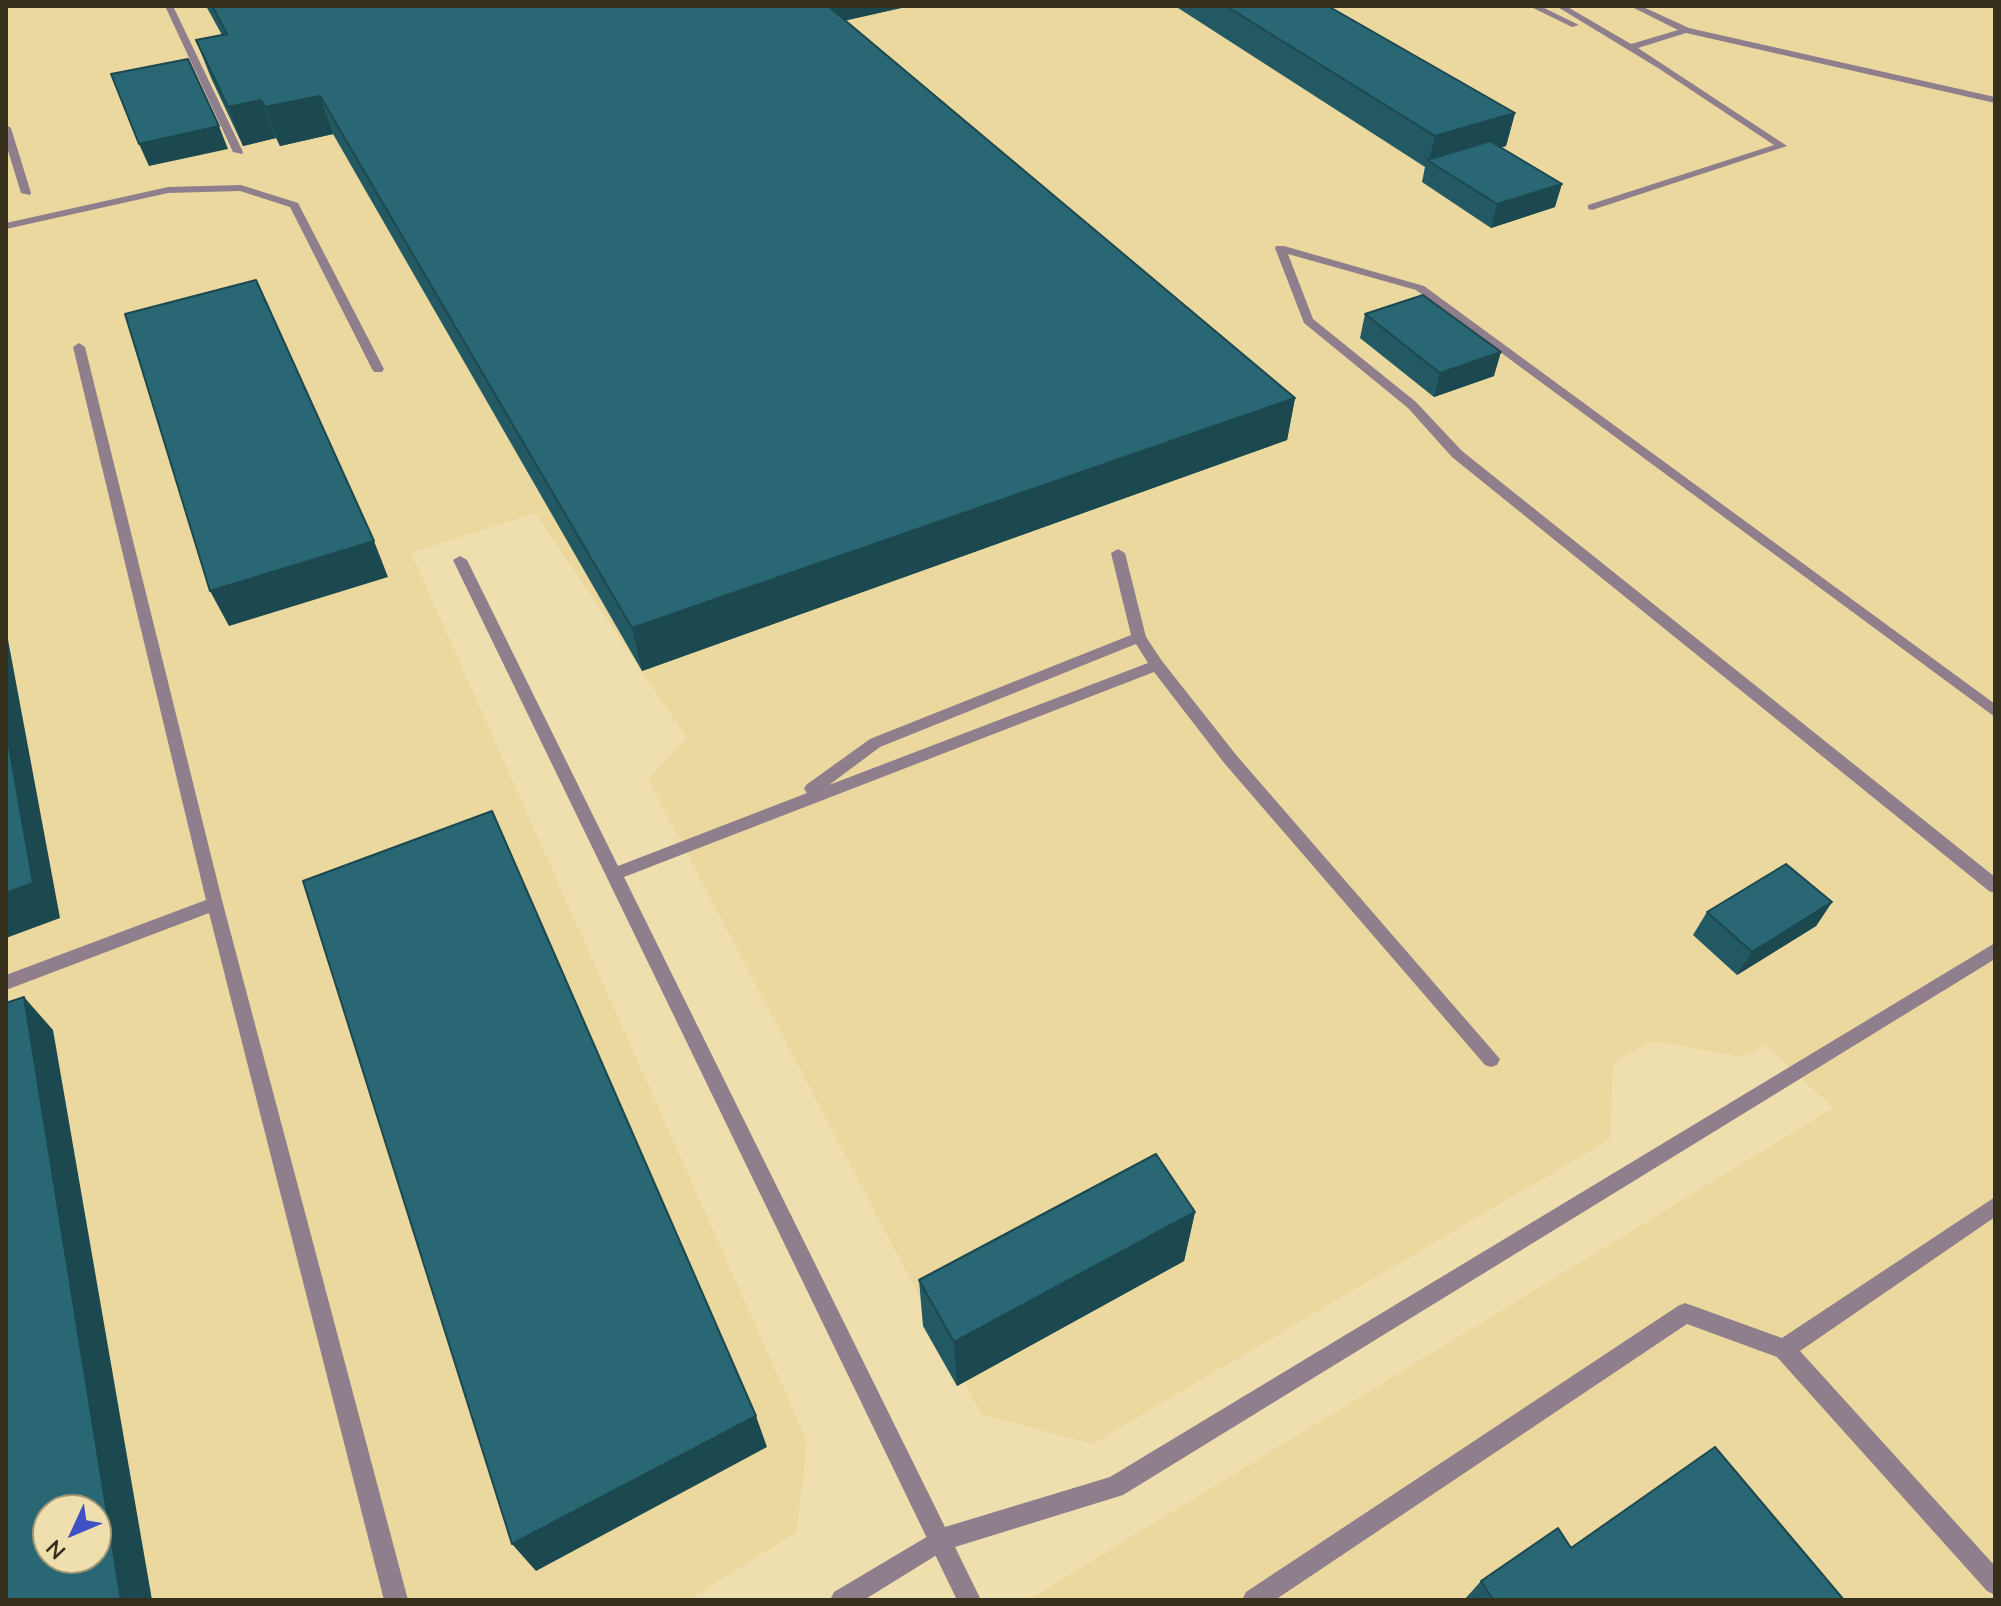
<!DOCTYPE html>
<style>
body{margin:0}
#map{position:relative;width:2001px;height:1606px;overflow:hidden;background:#efdfae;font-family:"Nunito Sans",sans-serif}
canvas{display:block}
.frame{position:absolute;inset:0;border:8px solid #362f1c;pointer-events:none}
.north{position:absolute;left:32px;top:1494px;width:80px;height:80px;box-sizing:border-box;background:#efdfae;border:2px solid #a59974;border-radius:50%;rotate:226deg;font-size:22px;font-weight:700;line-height:32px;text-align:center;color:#362f1c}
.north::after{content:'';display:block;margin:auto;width:28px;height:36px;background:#4051c5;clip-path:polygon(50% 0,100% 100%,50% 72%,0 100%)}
</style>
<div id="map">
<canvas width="2001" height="1606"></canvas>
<div class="frame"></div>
<div class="north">N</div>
</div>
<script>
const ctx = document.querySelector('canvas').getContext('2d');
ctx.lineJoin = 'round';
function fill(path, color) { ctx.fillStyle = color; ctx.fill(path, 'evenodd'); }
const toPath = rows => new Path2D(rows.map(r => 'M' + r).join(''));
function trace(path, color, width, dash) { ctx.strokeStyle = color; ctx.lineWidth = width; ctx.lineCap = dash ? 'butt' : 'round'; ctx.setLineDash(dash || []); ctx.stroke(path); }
fill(toPath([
 [6,6,1995,6,1995,1600,1028,1600,1833,1108,1766,1045,1744,1057,1653,1041,1613,1063,1610,1139,1092,1444,981,1414,648,779,687,738,535,513,411,553,807,1441,797,1532,688,1600,6,1600],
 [48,1510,96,1510,96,1558,48,1558]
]), '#ebd89f');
fill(toPath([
 [165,6,173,6,243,152,242,154,233,152,165,6],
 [1529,6,1540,6,1579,25,1572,27,1529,6],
 [1556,6,1566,6,1631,44,1678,30,1630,6,1641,6,1689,28,1995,97,1995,103,1686,33,1638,48,1787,146,1592,210,1588,209,1588,205,1774,145,1658,68,1556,6],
 [6,125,11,128,31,193,30,195,21,193,6,144,6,125],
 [241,185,298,203,384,369,382,372,374,372,372,369,290,207,240,191,168,193,6,229,6,223,168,187,241,185],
 [1276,246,1284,246,1424,286,1995,704,1995,717,1416,290,1288,254,1313,319,1416,402,1462,451,1995,877,1995,893,1989,891,1452,457,1408,408,1304,323,1275,248,1276,246],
 [79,343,85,347,223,904,408,1600,384,1600,209,913,6,990,6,975,206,900,73,347,79,343],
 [1118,549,1125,553,1146,637,1162,661,1237,756,1500,1059,1497,1065,1491,1067,1485,1065,1225,764,1154,672,624,877,945,1527,1110,1477,1995,943,1995,959,1123,1495,955,1547,981,1600,957,1600,453,560,460,556,467,560,618,866,807,793,804,789,806,785,870,739,1131,635,1111,553,1118,549],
 [1136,644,1148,663,829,785,880,747,1136,644],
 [1995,1197,1995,1217,1800,1351,1995,1566,1995,1595,1987,1591,1777,1357,1687,1324,1275,1600,1242,1600,1246,1592,1678,1306,1685,1303,1782,1338,1995,1197]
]), '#8f7e8c');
fill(toPath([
 [940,1529,948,1532,951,1540,948,1548,864,1600,830,1600,834,1592,940,1529]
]), '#8f7e8c');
fill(toPath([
 [206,6,910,6,845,20,1295,398,1287,440,642,671,333,134,280,146,276,138,243,146,211,78,196,40,222,35],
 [1175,6,1328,6,1515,113,1506,146,1501,147,1555,207,1491,228,1422,182,1425,167],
 [1365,314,1494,376,1434,397,1360,338],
 [1832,902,1816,926,1737,975,1693,935,1707,912],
 [1195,1212,1184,1261,957,1386,923,1326,919,1280],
 [1571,1548,1844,1600,1464,1600,1481,1581]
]), '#225963');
fill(toPath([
 [811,6,910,6,813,28],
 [320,96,333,134,280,146,265,107],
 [261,100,276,138,243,146,228,107],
 [1515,113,1506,146,1437,166,1429,161,1435,136],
 [219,126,228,149,149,166,139,144],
 [1562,184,1555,207,1491,228,1497,204],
 [1501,352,1494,376,1434,397,1440,373],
 [1295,398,1287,440,642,671,632,628],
 [374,541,388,577,229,626,210,591],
 [6,629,60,918,6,938],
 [1832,902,1816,926,1737,975,1752,952],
 [24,997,53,1030,152,1600,121,1600],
 [1195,1212,1184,1261,957,1386,954,1342],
 [756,1416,767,1447,536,1571,512,1544]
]), '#1c4850');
const building = toPath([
 [212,6,828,6,1295,398,632,628,320,96,265,107,261,100,228,107,196,40,227,34,212,6],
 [1226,6,1328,6,1515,113,1435,136,1226,6],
 [188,59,219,126,139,144,111,74,188,59],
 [1490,141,1562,184,1497,204,1427,160,1490,141],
 [256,280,374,541,210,591,125,314,256,280],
 [1423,295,1501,352,1440,373,1365,314,1423,295],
 [6,729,33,883,6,893,6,729],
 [492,811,756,1416,512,1544,303,881,492,811],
 [1786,864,1832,902,1752,952,1707,912,1786,864],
 [24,997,121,1600,6,1600,6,1003,24,997],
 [48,1510,96,1510,96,1558,48,1558,48,1510],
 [1156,1154,1195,1212,954,1342,919,1280,1156,1154],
 [1715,1447,1844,1600,1493,1600,1481,1581,1558,1528,1571,1548,1715,1447]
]);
fill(building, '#286773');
trace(building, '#1c4850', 2);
</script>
